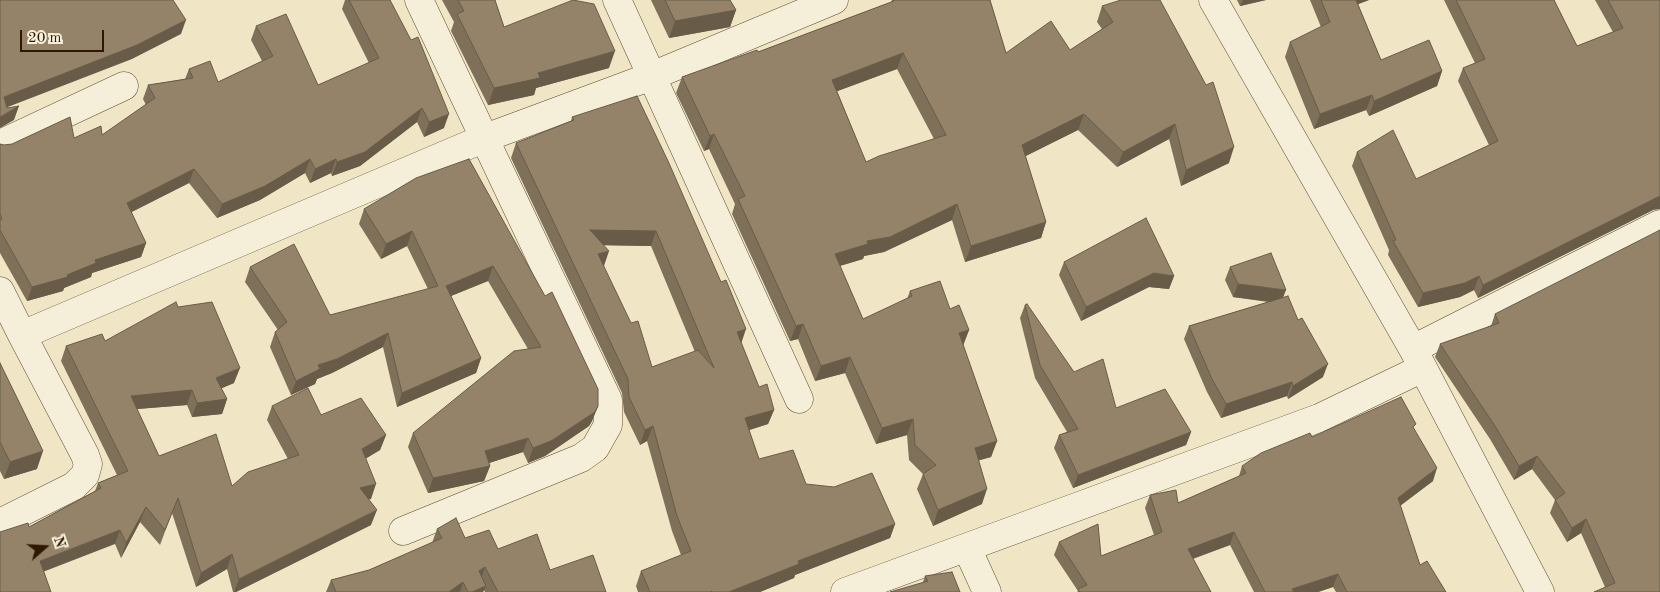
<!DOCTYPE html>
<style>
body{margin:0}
#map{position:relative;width:1660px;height:592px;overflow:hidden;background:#f0e6c5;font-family:"Old Standard TT",serif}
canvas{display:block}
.north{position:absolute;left:20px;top:522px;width:50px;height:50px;-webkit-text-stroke:4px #f5efd9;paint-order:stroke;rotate:71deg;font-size:14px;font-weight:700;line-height:20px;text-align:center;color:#301704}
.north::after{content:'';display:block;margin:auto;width:18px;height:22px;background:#301704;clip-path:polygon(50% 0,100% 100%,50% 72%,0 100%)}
.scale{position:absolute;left:20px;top:30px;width:84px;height:22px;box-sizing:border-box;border:2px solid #301704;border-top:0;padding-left:6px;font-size:15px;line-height:18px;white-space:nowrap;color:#301704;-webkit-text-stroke:4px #f5efd9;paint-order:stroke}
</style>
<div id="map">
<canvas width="1660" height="592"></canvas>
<div class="north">N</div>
<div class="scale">20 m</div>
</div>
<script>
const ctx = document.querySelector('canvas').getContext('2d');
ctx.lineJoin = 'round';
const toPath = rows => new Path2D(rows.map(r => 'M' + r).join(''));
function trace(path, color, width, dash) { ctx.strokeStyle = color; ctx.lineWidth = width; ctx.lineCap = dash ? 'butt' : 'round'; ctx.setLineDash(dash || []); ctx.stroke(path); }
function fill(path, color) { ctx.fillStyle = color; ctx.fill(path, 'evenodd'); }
const minor = toPath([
 [617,0,799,399],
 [1213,0,1413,349,1540,592],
 [0,144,124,86],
 [0,291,22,335,485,138,652,76,834,0],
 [1413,349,1660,224],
 [0,523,74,486,85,475,88,464,85,455,22,335],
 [403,531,581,458,595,448,608,425,608,400,419,0],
 [967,548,987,592],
 [845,592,1319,418,1423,368]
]);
trace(minor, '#604b34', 29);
trace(minor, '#f5efd9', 28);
fill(toPath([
 [345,0,390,0,444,128,424,137,417,122,360,166,332,176,331,173,310,183,305,173,260,200,217,218,189,183,131,212,146,243,141,257,92,273,91,277,64,288,63,291,27,301,0,253,0,144,4,145,102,135,146,105,143,99,148,85,185,79,189,69,218,82,262,61,251,40,256,26,318,85,369,63,342,9],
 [442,0,495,0,504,27,609,68,536,88,534,95,488,105,451,31,454,22],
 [651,0,730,0,736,10,730,27,669,38],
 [892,0,990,0,1006,53,1070,50,1102,29,1097,22,1102,6,1229,163,1181,186,1169,139,1117,167,1078,130,1025,156,1046,222,1041,238,965,262,952,220,884,252,864,256,863,259,840,266,863,319,907,299,910,291,950,309,969,330,963,345,997,441,991,457,979,460,982,504,933,526,917,489,923,474,909,460,907,435,876,444,845,373,815,381,798,339,790,341,732,214,735,204,709,149,704,151,676,93,682,77,758,52,891,2],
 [897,69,934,139,866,162,837,91],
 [1237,0,1266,0,1240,6],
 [1310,0,1369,0,1358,4,1381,60,1442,71,1437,86,1369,116,1366,110,1314,129,1285,57,1290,42,1321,27],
 [1444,0,1554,0,1577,46,1613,32,1595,0,1660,0,1653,210,1478,298,1474,290,1460,297,1418,307,1388,255,1389,250,1352,166,1357,152,1416,179,1489,145,1458,81,1463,68,1475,63],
 [572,117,741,343,759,387,774,410,768,424,749,430,759,459,806,484,895,524,890,538,795,575,794,578,760,592,638,592,636,586,641,571,681,555,672,531,647,441,640,445,624,412,622,393,511,158,516,143,571,121],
 [604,245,651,246,695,352,652,367,603,266,604,266],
 [469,159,598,406,592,421,589,426,545,456,528,463,523,452,489,463,490,466,484,481,428,493,408,447,413,433,528,349,488,281,451,296,481,358,476,373,397,407,383,347,332,373,317,379,315,384,291,395,270,347,275,332,278,330,245,282,250,267,330,315,428,289,407,246,381,259,359,224,364,209],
 [1064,262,1174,276,1169,289,1149,287,1081,321,1059,275],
 [1230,267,1283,297,1298,320,1323,377,1288,399,1287,396,1221,418,1207,392,1184,339,1189,326,1268,302,1233,297,1225,280],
 [1025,305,1074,372,1116,408,1191,432,1186,445,1073,488,1054,448,1059,435,1067,432,1035,378,1020,318],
 [178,307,234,383,221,388,227,399,222,414,192,417,187,405,137,409,159,456,232,486,288,459,267,420,272,406,321,415,386,435,380,450,366,458,371,499,369,499,371,525,236,592,233,592,227,569,196,587,172,513,160,545,140,522,121,558,115,544,29,527,95,491,98,483,117,475,61,361,66,346,105,341],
 [1495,314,1660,592,1605,587,1581,533,1567,542,1550,513,1555,500,1532,469,1514,480,1490,439,1435,357,1440,344,1491,326],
 [0,363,37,469,4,479,0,471],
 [1414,429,1433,481,1400,506,1420,565,1446,592,1336,592,1333,587,1318,592,1254,592,1230,545,1193,559,1211,592,1077,592,1078,591,1054,555,1059,542,1101,556,1154,535,1145,508,1150,495,1178,503,1239,476,1242,466,1312,437],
 [437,529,498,549,606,592,485,592,484,590,483,592,326,592,331,580,369,570,432,543],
 [925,576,960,592,923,582]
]), '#7f7159');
fill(toPath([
 [1243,0,1266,0,1240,6],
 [1351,0,1369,0,1348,8],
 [736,10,730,27,669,38,675,21],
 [186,20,181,34,132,59,0,110,4,97],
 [615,51,609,68,536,88,534,95,488,105,494,88,538,73],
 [903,53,897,69,827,95,832,80],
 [1442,71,1437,86,1369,116,1374,101],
 [1372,95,1366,110,1314,129,1320,114],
 [19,106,14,120,0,128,0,117],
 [422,108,417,122,360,166,332,176,337,162],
 [449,114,444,128,424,137,429,122],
 [1084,114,1078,130,1016,161,1022,145],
 [1175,124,1169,139,1117,167,1123,152],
 [714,134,709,149,704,151,710,136],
 [1234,147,1229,163,1181,186,1186,170],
 [310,159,305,173,260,200,217,218,222,204],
 [336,159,331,173,310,183,315,169],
 [194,169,189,183,122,217,127,203],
 [1658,196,1660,196,1660,209,1653,210,1478,298,1483,285],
 [957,204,952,220,884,252,864,256,863,259,829,269,835,254],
 [1046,222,1041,238,965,262,971,246],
 [590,230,656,231,651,246,585,245],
 [412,231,407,246,381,259,386,244],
 [146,243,141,257,92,273,91,277,64,288,63,291,27,301,32,287,95,260],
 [609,251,604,266,592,269,598,254],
 [493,266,488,281,441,300,446,286],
 [1154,273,1174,276,1169,289,1149,287,1081,321,1086,307],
 [1479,276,1474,290,1460,297,1418,307,1423,293],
 [1238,284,1286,290,1281,303,1233,297],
 [803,324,798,339,790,341,796,326],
 [746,329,741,344,737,332],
 [969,330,963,346,959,333],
 [388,333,383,347,332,373,317,379,315,384,291,395,296,381,318,365],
 [850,357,845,373,815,381,821,366],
 [481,358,476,373,397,407,402,393],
 [1328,364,1323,377,1288,399,1293,386],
 [240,368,234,383,211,393,216,378],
 [1292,382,1287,396,1221,418,1226,404],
 [192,390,187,405,125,410,131,396],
 [227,399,222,414,192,417,197,403],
 [598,406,592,421,589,426,545,456,528,463,533,448],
 [774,410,768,424,740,433,745,418],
 [913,419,907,435,876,444,882,428],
 [653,426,647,441,640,445,645,430],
 [1191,432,1186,445,1073,488,1078,475],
 [386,435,380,450,357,464,362,449],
 [528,438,523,452,480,466,485,451],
 [997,441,991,457,970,463,975,448],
 [43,451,37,469,4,479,10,462],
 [1537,456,1532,469,1514,480,1519,466],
 [490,466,484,481,428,493,433,478],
 [1437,468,1433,481,1393,511,1398,498],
 [376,484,371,499,355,503,360,488],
 [987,489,982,504,933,526,938,510],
 [146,507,140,522,121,558,126,543],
 [377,510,371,525,236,592,234,592,239,579],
 [1586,519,1581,533,1567,542,1572,528],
 [895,524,890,538,795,575,794,578,760,592,729,592,798,561],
 [120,530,115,544,35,575,40,561],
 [1234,532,1230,545,1183,562,1188,549],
 [232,554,227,569,196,587,201,573],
 [485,567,480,582,479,571],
 [1338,574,1333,587,1318,592,1291,592,1292,589],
 [463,582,460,592,449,592],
 [486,586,483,592,472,592]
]), '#685c49');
const building = toPath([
 [0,0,173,0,186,20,137,45,4,97,7,108,19,106,0,117,0,0],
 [349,0,390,0,411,40,418,37,449,114,429,122,422,108,365,152,337,162,336,159,315,169,310,159,265,186,222,204,194,169,127,203,146,243,95,260,96,263,67,275,68,277,32,287,0,230,0,220,2,219,0,214,0,144,4,145,12,144,70,117,74,138,101,126,102,135,155,98,148,85,193,78,189,69,210,61,218,82,273,56,256,26,286,14,318,85,379,58,349,0],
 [458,0,495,0,504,27,573,0,594,4,615,51,538,73,540,78,494,88,457,14,464,11,458,0],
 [665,0,730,0,736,10,675,21,665,0],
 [894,0,990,0,1006,53,1051,21,1070,50,1113,22,1102,6,1121,0,1160,0,1206,85,1213,82,1234,147,1186,170,1175,124,1123,152,1084,114,1022,145,1046,222,971,246,957,204,890,237,867,241,868,244,835,254,863,319,912,296,910,291,940,281,950,309,959,305,969,330,959,333,997,441,975,448,987,489,938,510,923,474,936,465,915,445,913,419,882,428,850,357,821,366,803,324,796,326,738,199,745,196,714,134,710,136,682,77,757,50,758,52,894,1,894,0],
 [903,53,946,135,879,156,866,162,832,80,903,53],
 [1321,0,1356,0,1381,60,1429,40,1442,71,1374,101,1372,95,1320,114,1290,42,1330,22,1321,0],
 [1456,0,1554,0,1577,46,1623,28,1608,0,1660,0,1660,196,1483,285,1479,276,1465,283,1423,293,1393,241,1396,240,1357,152,1393,130,1416,179,1498,141,1463,68,1485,59,1456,0],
 [637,96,668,161,721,282,726,280,746,329,737,332,759,387,767,384,774,410,745,418,759,459,793,450,806,484,834,487,872,473,895,524,798,561,799,564,729,592,712,592,712,591,710,592,650,592,641,571,691,551,677,516,653,426,645,430,629,397,628,379,516,143,574,120,572,117,637,96],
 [590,230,656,231,714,368,698,350,652,367,638,321,631,323,598,254,609,251,590,230],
 [469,159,545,296,552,292,598,389,598,406,595,412,551,441,533,448,528,438,485,451,490,466,433,478,413,433,514,351,541,347,493,266,446,286,481,358,402,393,388,333,337,359,318,365,320,369,296,381,275,332,287,322,250,267,294,244,330,315,438,286,412,231,386,244,364,209,416,178,469,159],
 [1146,218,1174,276,1154,273,1086,307,1064,262,1146,218],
 [1660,230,1660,592,1594,592,1615,583,1586,519,1572,528,1555,500,1565,493,1537,456,1519,466,1495,426,1440,344,1499,323,1495,314,1660,230],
 [1271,253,1286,290,1238,284,1230,267,1271,253],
 [1288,296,1298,320,1302,318,1328,364,1293,386,1292,382,1226,404,1212,379,1189,326,1288,296],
 [176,302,178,307,212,302,240,368,216,378,227,399,197,403,192,390,131,396,159,456,216,434,232,486,248,472,299,455,272,406,308,388,321,415,361,398,386,435,362,449,376,484,360,488,377,510,239,579,232,554,201,573,178,498,165,530,146,507,126,543,120,530,40,561,51,592,0,592,0,532,28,523,29,527,101,488,98,483,128,471,66,346,102,334,105,341,176,302],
 [1027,304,1074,372,1103,359,1116,408,1165,389,1191,432,1078,475,1059,435,1078,429,1040,365,1025,305,1027,304],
 [0,363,43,451,10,462,0,442,0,363],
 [1401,397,1416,424,1413,427,1437,468,1398,498,1420,565,1427,561,1446,592,1347,592,1338,574,1292,589,1294,592,1265,592,1234,532,1188,549,1211,592,1080,592,1078,589,1087,585,1059,542,1098,524,1101,556,1162,532,1150,495,1176,490,1178,503,1246,473,1242,466,1261,453,1310,433,1312,437,1401,397],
 [456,518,465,538,489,530,498,549,537,534,550,570,593,555,606,592,498,592,485,567,479,571,486,586,472,592,468,592,463,582,449,592,336,592,331,580,369,570,442,538,437,529,456,518],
 [952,572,960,592,890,592,928,581,925,576,952,572]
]);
fill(building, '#948368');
trace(building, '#685c49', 1);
</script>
